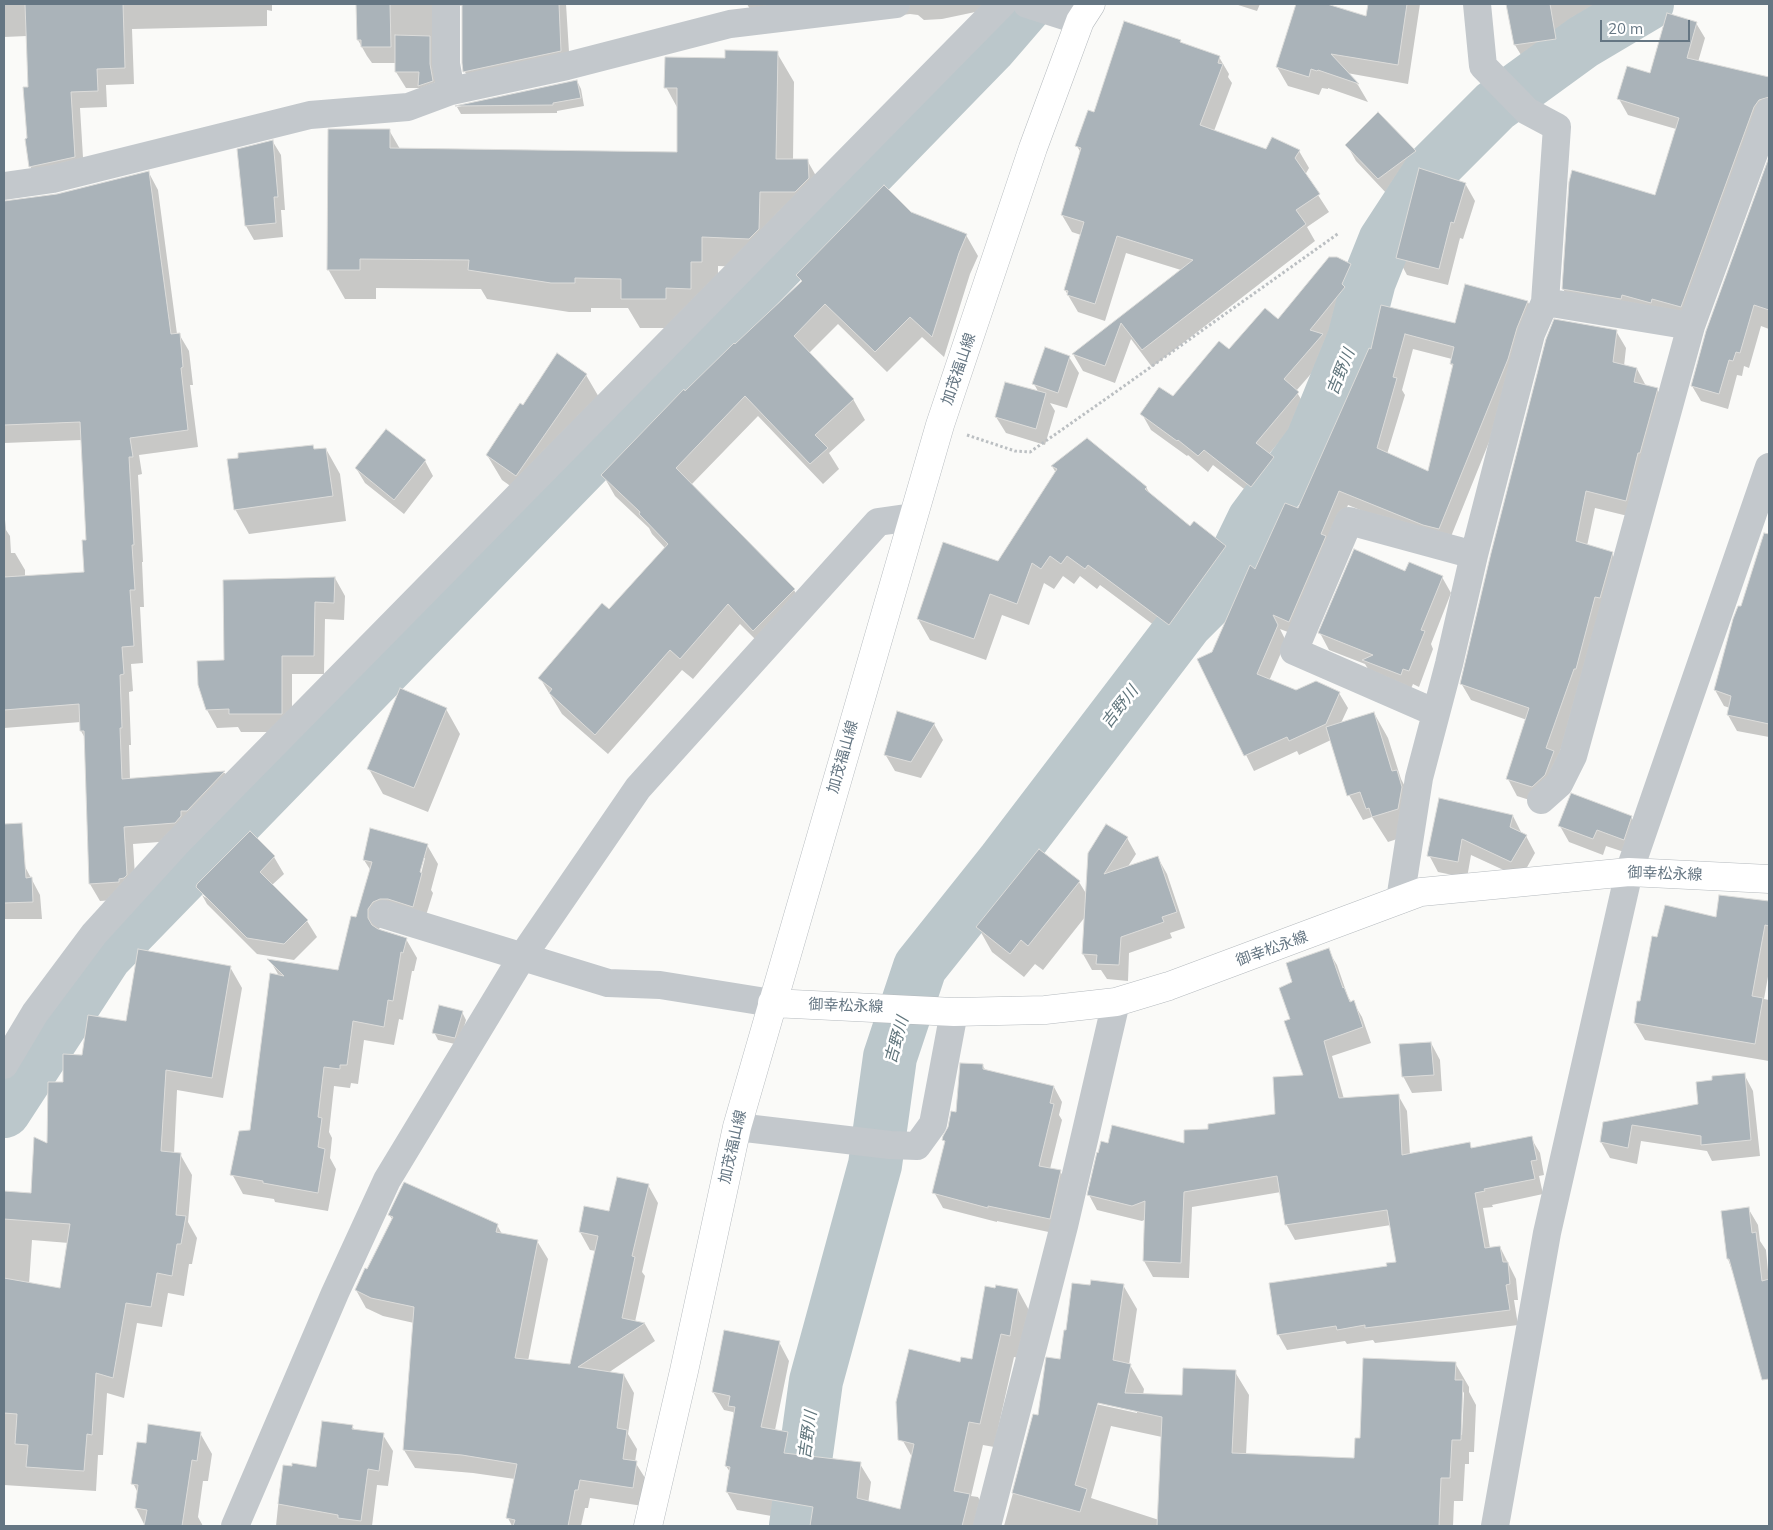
<!DOCTYPE html>
<meta charset="utf-8">
<style>
body{margin:0}
#map{position:relative;width:1773px;height:1530px;overflow:hidden;background:#fafaf8;font-family:Mulish,sans-serif}
canvas{display:block}
.frame{position:absolute;inset:0;border:5px solid #657683;pointer-events:none}
.scale{position:absolute;left:1600px;top:20px;width:90px;height:22px;box-sizing:border-box;border:2px solid #657683;border-top:0;padding-left:6px;font-size:15px;line-height:18px;white-space:nowrap;color:#657683;-webkit-text-stroke:4px #fff;paint-order:stroke}
</style>
<div id="map">
<canvas width="1773" height="1530"></canvas>
<div class="frame"></div>
<div class="scale">20 m</div>
</div>
<script>
const ctx = document.querySelector('canvas').getContext('2d');
ctx.lineJoin = 'round';
function fill(path, color) { ctx.fillStyle = color; ctx.fill(path, 'evenodd'); }
const toPath = rows => new Path2D(rows.map(r => 'M' + r).join(''));
function trace(path, color, width, dash) { ctx.strokeStyle = color; ctx.lineWidth = width; ctx.lineCap = dash ? 'butt' : 'round'; ctx.setLineDash(dash || []); ctx.stroke(path); }
function write(font, color, halo, rows, align = 'center') {
  ctx.font = font + ' Mulish,"Noto Sans JP",sans-serif'; ctx.lineWidth = 5; ctx.setLineDash([]); ctx.textBaseline = 'middle'; ctx.strokeStyle = halo; ctx.fillStyle = color; for (const [text, x, y, turn = 0] of rows) {
    ctx.save(); ctx.translate(x, y); ctx.rotate((+turn || 0) * Math.PI / 180); ctx.textAlign = isNaN(turn) ? turn : align; if (halo) ctx.strokeText(text, 0, 0); ctx.fillText(text, 0, 0); ctx.restore();
  }
}
fill(toPath([
 [4,4,272,4,272,11,267,10,267,26,132,29,134,84,106,85,107,107,80,108,84,174,40,183,30,166,27,36,4,37],
 [357,4,566,4,570,68,474,88,465,72,463,62,463,6,456,5,439,81,421,88,406,88,396,72,396,63,372,63,367,56,358,40],
 [747,4,1001,4,999,7,942,19,924,20,918,15,910,14,800,28,761,28],
 [1235,4,1260,4,1257,11],
 [1297,4,1323,4,1367,17,1369,4,1420,4,1408,84,1347,73,1358,85,1368,102,1328,88,1328,89,1322,88,1319,95,1288,86,1277,67],
 [1507,4,1608,4,1611,25,1560,33,1564,54,1524,60,1515,45],
 [1696,23,1705,38,1698,62,1769,78,1769,115,1690,322,1572,304,1563,289,1656,196,1676,129,1628,115,1619,99,1651,74],
 [1180,41,1182,44,1219,57,1229,74,1228,77,1232,83,1214,131,1267,150,1299,151,1309,168,1305,175,1329,212,1307,227,1315,241,1152,367,1131,339,1115,383,1083,371,1073,354,1181,270,1126,253,1105,321,1078,312,1065,290,1081,235,1072,232,1062,215,1081,153,1077,146,1094,114],
 [777,53,794,82,793,160,807,160,824,190,825,208,812,222,776,221,775,259,766,268,718,266,718,291,682,328,640,328,628,308,591,308,591,312,569,312,487,299,481,289,376,288,376,299,345,299,328,269,389,130,400,149,678,154,678,109,666,87,726,59],
 [577,81,581,89,584,106,557,111,557,113,461,114,457,107],
 [1378,114,1415,152,1425,168,1422,171,1466,185,1475,201,1463,239,1460,238,1448,285,1407,275,1398,258,1419,173,1388,195,1356,161,1347,145],
 [273,142,281,155,285,210,281,210,283,237,254,240,246,226],
 [1769,161,1769,329,1761,326,1749,368,1744,366,1742,376,1737,375,1728,409,1701,401,1692,386,1707,331],
 [149,173,158,190,177,334,179,334,189,351,193,385,190,385,198,447,139,455,142,474,138,475,143,562,142,562,144,607,140,607,143,663,131,664,133,691,129,692,131,745,129,745,130,779,225,773,234,790,185,840,133,844,136,893,128,899,100,901,90,884,85,738,81,731,81,722,4,728,4,509,6,530,10,536,11,553,15,553,25,570,25,577,85,573,87,541,82,440,4,443,4,202,57,195],
 [911,213,966,235,978,256,970,274,944,357,922,337,887,372,838,324,809,353,853,399,865,420,829,453,839,469,823,484,758,416,691,485,794,590,806,611,766,650,740,624,693,679,682,670,608,754,562,714,540,678,609,610,665,548,652,534,649,528,615,496,603,475,685,392,802,282,798,275],
 [1350,265,1359,281,1351,300,1354,304,1325,340,1331,351,1296,391,1307,409,1269,454,1273,458,1283,474,1261,502,1213,465,1208,472,1188,455,1187,456,1151,430,1142,414,1173,398,1229,351,1279,321],
 [1528,302,1536,317,1516,375,1448,544,1433,540,1348,505,1298,636,1280,629,1286,641,1269,681,1296,692,1339,693,1348,708,1341,723,1374,713,1388,738,1401,779,1410,796,1412,834,1388,842,1372,817,1363,820,1349,795,1331,740,1299,755,1297,751,1254,771,1199,660,1213,653,1255,571,1298,510,1372,350,1382,306,1456,325],
 [1413,349,1452,359,1451,364,1453,367,1429,473,1387,454,1405,395,1402,390],
 [1616,331,1626,348,1624,366,1637,369,1646,386,1657,389,1667,406,1636,518,1595,508,1587,546,1612,554,1622,571,1542,804,1517,796,1508,779,1527,720,1471,700,1461,683],
 [1069,357,1079,373,1067,408,1050,403,1055,411,1045,445,1006,433,996,417,1039,393,1034,384],
 [586,375,600,399,530,500,502,480,487,455,523,407],
 [312,446,315,450,326,449,340,474,346,521,249,534,235,509],
 [425,461,433,476,404,514,365,483,356,468],
 [1052,466,1146,487,1151,496,1191,527,1195,522,1226,547,1238,569,1182,646,1100,585,1097,589,1080,576,1074,584,1063,576,1054,589,1044,583,1029,625,1002,615,986,660,930,640,918,619,998,562,1056,473],
 [1761,546,1769,549,1769,737,1737,731,1728,715,1730,708,1724,706,1715,690],
 [1405,573,1442,577,1451,593,1431,644,1433,649,1419,687,1413,684,1410,691,1373,677,1365,664,1329,650,1320,633],
 [335,578,345,596,344,620,325,619,324,674,292,674,292,732,241,732,238,727,217,728,207,710,225,661],
 [446,709,460,734,428,812,383,794,369,769],
 [934,724,943,740,921,778,895,771,885,754],
 [1440,800,1513,816,1522,834,1526,836,1535,853,1521,878,1471,855,1467,878,1438,872,1429,855],
 [1631,817,1641,833,1633,855,1606,846,1603,855,1569,842,1560,826],
 [4,827,40,895,42,919,4,919],
 [250,833,274,857,284,874,272,885,307,921,317,937,294,960,257,954,207,904,202,895,206,898,203,892],
 [1127,838,1136,854,1127,868,1158,858,1167,874,1185,928,1170,933,1172,938,1129,953,1128,981,1107,979,1101,970,1092,970,1083,954,1085,917,1043,970,1035,964,1024,977,992,952,978,927,1079,882,1087,895],
 [427,845,438,864,431,890,433,893,423,925,384,921,379,929,379,930,406,939,417,958,414,971,412,971,403,1020,399,1019,394,1045,364,1040,358,1084,351,1083,350,1088,334,1086,329,1132,332,1138,330,1158,336,1169,328,1211,275,1202,274,1199,243,1194,232,1174,251,1132,279,976,270,960,339,972,371,871,364,860],
 [422,858,425,858,420,878,417,878],
 [1720,896,1769,903,1769,971,1764,999,1769,1000,1769,1061,1645,1040,1635,1023,1658,939,1717,918],
 [1328,950,1337,965,1348,997,1352,1003,1353,1002,1362,1017,1371,1043,1332,1056,1344,1099,1398,1095,1407,1111,1410,1155,1469,1144,1472,1149,1531,1138,1540,1153,1544,1175,1539,1176,1543,1194,1492,1205,1493,1207,1483,1208,1490,1248,1500,1247,1516,1279,1518,1300,1514,1300,1518,1325,1375,1343,1373,1340,1347,1344,1345,1341,1287,1350,1278,1334,1397,1263,1391,1225,1295,1240,1286,1224,1281,1192,1192,1207,1189,1278,1153,1277,1144,1261,1146,1219,1142,1221,1097,1210,1089,1195,1185,1145,1210,1130,1276,1115,1304,1077,1291,1020,1294,983],
 [230,967,242,988,223,1098,177,1090,174,1154,180,1154,192,1175,188,1222,197,1238,192,1264,189,1264,184,1296,168,1293,162,1327,137,1323,124,1398,107,1393,103,1455,98,1455,96,1491,4,1485,4,1371,56,1376,59,1359,4,1350,4,1192,33,1195,48,1145,65,1083,83,1056,127,1022],
 [32,1240,69,1243,61,1289,29,1284],
 [462,1012,466,1020,459,1045,438,1040,434,1032],
 [1431,1043,1440,1060,1442,1091,1412,1093,1403,1076],
 [983,1066,986,1071,1054,1087,1062,1102,1059,1115,1062,1120,1050,1169,1060,1171,1069,1187,1058,1234,997,1221,997,1222,943,1208,934,1192,946,1144,944,1140],
 [1744,1074,1753,1091,1760,1156,1712,1161,1707,1151,1641,1141,1637,1164,1610,1158,1601,1142,1604,1123,1699,1105],
 [648,1185,658,1203,642,1272,645,1276,635,1322,645,1324,655,1341,608,1373,624,1375,634,1393,628,1434,637,1449,635,1462,647,1481,643,1506,590,1498,588,1508,585,1508,581,1526,512,1526,508,1518,515,1479,473,1473,415,1468,404,1450,414,1323,383,1316,366,1308,356,1290,368,1271,393,1220,389,1215,497,1225,502,1234,537,1241,548,1259,528,1361,571,1366,596,1251,590,1250,580,1232,610,1213],
 [1748,1208,1758,1225,1760,1241,1766,1250,1769,1282,1769,1354,1762,1356,1728,1259],
 [1123,1285,1137,1309,1129,1365,1130,1365,1144,1389,1143,1395,1183,1397,1235,1372,1249,1395,1246,1455,1355,1460,1361,1439,1455,1363,1469,1387,1469,1392,1476,1405,1474,1452,1469,1452,1469,1464,1465,1464,1463,1501,1454,1501,1453,1526,1004,1526,1034,1416,1039,1417,1061,1361,1067,1331,1091,1286],
 [1462,1390,1464,1393,1462,1435,1460,1435],
 [1092,1401,1137,1410,1137,1413,1091,1403],
 [1111,1426,1162,1437,1159,1520,1091,1498],
 [1018,1290,1031,1314,1023,1359,1014,1357,994,1447,983,1445,971,1496,978,1497,991,1521,990,1526,904,1526,904,1499,912,1457,903,1441,961,1364,973,1361],
 [779,1342,789,1361,775,1430,787,1433,798,1451,797,1456,860,1464,871,1482,868,1504,878,1520,877,1526,811,1526,812,1523,737,1510,727,1492,730,1472,726,1466,735,1415,733,1412,724,1410,713,1392],
 [352,1426,355,1431,383,1435,393,1451,388,1486,377,1485,372,1526,276,1526,280,1487,281,1487,293,1468,317,1468],
 [200,1433,212,1454,208,1481,203,1481,198,1517,203,1526,145,1526,136,1508,138,1493,133,1483,147,1445]
]), '#0003');
trace(toPath([
 [4,1111,105,956,989,48,1027,4],
 [796,1526,816,1381,875,1165,890,1057,920,967,1003,863,1186,623,1221,588,1254,520,1312,442,1354,339,1369,281,1385,241,1432,169,1495,106,1583,42,1647,4]
]), '#bbc7cb', 54);
const building = toPath([
 [25,4,123,4,125,68,97,69,98,91,71,92,75,157,29,167,25,139,27,138,23,87,28,87,25,4],
 [356,4,390,4,391,47,361,47,361,40,357,40,356,4],
 [462,4,559,4,561,51,463,72,462,63,462,4],
 [1296,4,1327,4,1366,16,1368,4,1407,4,1398,65,1331,54,1359,84,1318,70,1317,71,1311,69,1309,77,1276,67,1296,4],
 [1506,4,1550,4,1556,39,1514,45,1506,4],
 [1667,13,1697,22,1687,58,1769,77,1769,97,1759,100,1754,107,1681,307,1652,299,1651,303,1622,295,1621,299,1562,289,1569,182,1572,170,1655,195,1679,118,1617,99,1627,66,1650,73,1667,13],
 [1124,21,1181,40,1180,42,1220,56,1218,63,1223,64,1200,125,1266,149,1272,137,1300,150,1295,158,1320,194,1296,210,1306,224,1142,350,1121,323,1105,366,1072,354,1193,260,1117,236,1095,304,1067,295,1068,291,1064,290,1084,222,1061,215,1081,148,1075,146,1088,110,1094,112,1124,21],
 [395,35,430,36,430,64,433,81,418,86,419,72,395,72,395,35],
 [725,50,778,51,776,159,808,159,809,178,795,192,760,192,759,229,749,239,702,237,702,262,691,262,691,289,666,288,666,299,621,299,621,279,575,278,575,283,551,283,468,270,469,260,360,259,360,270,327,270,328,129,390,129,390,148,677,152,677,88,664,88,665,57,725,58,725,50],
 [577,80,581,98,553,103,553,105,455,106,577,80],
 [1378,112,1416,151,1378,179,1345,145,1378,112],
 [273,140,278,197,274,197,276,223,245,226,237,149,273,140],
 [1769,157,1769,310,1754,305,1740,353,1736,352,1733,361,1729,360,1719,394,1691,386,1706,331,1769,157],
 [1419,168,1466,183,1454,223,1451,222,1439,269,1396,258,1419,168],
 [149,171,171,334,180,333,183,367,181,368,188,430,130,438,133,457,129,457,134,545,132,545,135,590,130,590,134,646,122,647,124,674,120,675,122,728,120,728,122,779,225,771,187,811,181,811,181,816,175,823,124,827,127,875,124,878,119,879,119,882,89,884,84,731,80,731,79,704,4,710,4,577,84,572,82,540,86,540,80,422,4,425,4,201,57,194,149,171],
 [884,185,911,212,967,234,959,253,932,337,910,317,875,352,825,304,794,336,854,399,815,435,828,448,810,464,745,396,676,468,795,589,753,631,728,604,680,659,670,650,595,735,549,693,552,689,538,678,602,603,609,609,668,544,639,514,640,512,601,475,684,389,685,391,734,343,735,344,802,281,796,275,884,185],
 [1329,257,1337,257,1351,264,1342,284,1345,287,1310,330,1323,334,1284,379,1299,392,1256,443,1274,457,1251,487,1204,450,1198,456,1178,440,1177,441,1140,414,1159,387,1173,396,1219,341,1229,349,1265,308,1278,319,1329,257],
 [1465,284,1528,301,1517,328,1508,359,1439,529,1423,525,1339,491,1321,534,1326,536,1289,622,1273,615,1278,625,1257,674,1296,690,1316,681,1340,692,1326,724,1289,741,1287,737,1244,756,1197,659,1212,652,1250,565,1255,569,1285,503,1298,508,1369,348,1371,349,1381,305,1455,323,1465,284],
 [1405,334,1454,347,1450,364,1453,364,1428,471,1377,448,1397,378,1393,377,1405,334],
 [1554,319,1617,330,1613,362,1637,368,1634,382,1658,388,1640,453,1638,453,1626,501,1586,491,1576,541,1613,552,1600,598,1595,597,1576,669,1574,669,1546,748,1554,751,1545,775,1532,787,1506,779,1529,708,1460,684,1491,553,1546,339,1554,319],
 [1045,347,1070,356,1058,393,1032,384,1045,347],
 [557,353,587,374,516,476,486,455,520,403,523,405,557,353],
 [1005,382,1046,393,1036,429,995,417,1005,382],
 [386,429,426,460,394,500,355,468,386,429],
 [1087,438,1147,487,1145,489,1190,526,1194,521,1226,546,1169,625,1088,565,1085,569,1067,556,1061,564,1050,556,1041,569,1032,563,1017,604,990,594,974,639,917,619,943,542,998,561,1057,469,1051,466,1087,438],
 [313,445,314,449,326,448,333,496,234,510,227,459,238,458,238,453,313,445],
 [1764,533,1769,534,1769,724,1727,715,1731,696,1714,690,1733,619,1738,606,1741,606,1764,533],
 [1354,549,1405,571,1409,562,1443,576,1421,630,1425,631,1409,671,1403,669,1401,675,1362,660,1373,655,1318,633,1354,549],
 [335,577,334,603,315,602,314,656,282,656,282,714,229,714,229,709,206,710,198,685,197,661,224,660,223,580,335,577],
 [400,688,447,708,414,788,367,769,400,688],
 [897,711,935,723,911,762,884,755,897,711],
 [1374,712,1392,771,1397,770,1402,787,1398,809,1372,817,1369,808,1366,809,1360,792,1347,796,1326,727,1374,712],
 [1571,793,1632,816,1624,840,1597,830,1593,839,1558,826,1571,793],
 [1439,798,1513,815,1510,827,1527,835,1511,862,1462,839,1458,862,1427,856,1439,798],
 [22,823,26,878,32,877,33,902,4,903,4,824,22,823],
 [1106,824,1128,837,1104,874,1158,856,1177,912,1162,917,1164,922,1121,937,1119,965,1096,964,1097,955,1082,954,1088,853,1106,824],
 [370,828,428,844,420,872,422,873,413,907,388,899,380,899,373,902,368,909,368,918,372,925,378,929,407,938,403,953,401,952,393,1001,388,1000,384,1027,353,1021,347,1065,340,1065,340,1069,324,1067,318,1117,322,1118,318,1147,325,1149,318,1193,263,1183,263,1181,230,1175,239,1131,250,1130,270,973,284,976,267,959,338,970,351,916,356,917,372,862,363,860,370,828],
 [250,831,275,856,260,872,308,920,284,944,247,938,196,887,197,884,250,831],
 [1039,849,1080,881,1028,946,1021,940,1010,954,976,927,1039,849],
 [1719,895,1769,901,1769,926,1765,925,1752,996,1763,998,1755,1044,1634,1023,1637,1001,1640,1001,1652,936,1657,937,1665,905,1716,917,1719,895],
 [1329,948,1343,988,1344,987,1350,1002,1354,1000,1363,1027,1324,1041,1339,1098,1399,1094,1402,1155,1470,1142,1471,1148,1532,1136,1537,1160,1531,1161,1535,1179,1484,1189,1485,1191,1475,1193,1485,1248,1500,1246,1503,1262,1508,1262,1510,1284,1506,1285,1510,1310,1365,1328,1365,1325,1337,1330,1336,1326,1277,1335,1269,1283,1387,1266,1386,1263,1396,1262,1387,1210,1285,1225,1277,1176,1184,1192,1181,1263,1143,1261,1145,1201,1132,1206,1087,1195,1097,1152,1098,1153,1101,1141,1108,1143,1112,1125,1184,1143,1184,1130,1208,1129,1208,1124,1275,1114,1273,1077,1303,1075,1284,1021,1290,1019,1279,988,1292,982,1286,963,1329,948],
 [138,949,231,966,212,1078,166,1070,161,1151,181,1153,176,1215,186,1216,181,1244,177,1244,172,1276,157,1273,151,1307,126,1303,113,1378,96,1373,92,1435,87,1434,84,1471,26,1467,28,1445,15,1444,17,1414,4,1413,4,1278,60,1288,70,1224,4,1219,4,1191,31,1193,34,1137,47,1143,48,1082,63,1082,63,1054,82,1055,88,1015,126,1021,138,949],
 [439,1005,463,1011,455,1038,432,1033,439,1005],
 [1431,1042,1434,1075,1402,1077,1399,1044,1431,1042],
 [960,1063,983,1064,983,1069,1054,1086,1050,1103,1054,1104,1039,1166,1061,1170,1050,1219,988,1206,988,1208,932,1193,945,1141,942,1140,943,1136,948,1127,951,1111,956,1112,960,1063],
 [1745,1073,1751,1140,1701,1145,1701,1136,1632,1125,1628,1148,1600,1142,1603,1122,1698,1104,1696,1082,1712,1080,1712,1076,1745,1073],
 [617,1177,649,1184,632,1256,635,1257,622,1318,645,1323,578,1367,624,1374,617,1428,627,1430,623,1459,637,1461,633,1488,580,1480,578,1490,575,1490,568,1526,513,1526,515,1520,506,1518,517,1464,462,1455,403,1450,414,1307,371,1298,355,1290,365,1268,367,1269,393,1217,388,1215,404,1182,498,1224,496,1232,538,1240,515,1358,570,1364,598,1236,579,1232,584,1206,609,1211,617,1177],
 [1749,1207,1752,1233,1756,1232,1762,1281,1769,1279,1769,1379,1762,1380,1729,1259,1727,1259,1721,1211,1749,1207],
 [1091,1280,1124,1284,1113,1360,1131,1364,1125,1393,1182,1395,1183,1368,1236,1370,1232,1453,1354,1458,1355,1438,1360,1438,1363,1358,1456,1362,1455,1380,1463,1380,1461,1440,1452,1440,1450,1478,1441,1478,1439,1526,1157,1526,1162,1417,1098,1403,1075,1485,1087,1489,1080,1512,1012,1493,1033,1414,1038,1415,1046,1357,1060,1359,1064,1330,1066,1330,1072,1283,1090,1285,1091,1280],
 [996,1285,1018,1289,1010,1336,1001,1334,980,1424,969,1422,954,1491,970,1494,962,1526,810,1526,813,1507,726,1492,730,1467,725,1466,735,1407,728,1406,730,1396,712,1392,724,1330,780,1341,761,1427,788,1432,784,1453,861,1462,857,1498,900,1509,914,1444,898,1440,896,1402,909,1349,960,1362,961,1357,972,1359,985,1286,995,1288,996,1285],
 [322,1421,353,1425,352,1429,384,1433,379,1471,368,1469,361,1521,338,1518,338,1515,278,1504,283,1465,292,1466,292,1463,316,1467,322,1421],
 [148,1424,201,1432,197,1461,192,1460,182,1526,144,1526,147,1510,135,1508,138,1485,131,1484,137,1442,146,1443,148,1424]
]);
fill(building, '#aab3b9');
trace(building, '#dcdcda', 1);
const major = toPath([
 [772,1003,954,1012,1045,1010,1116,1002,1169,986,1421,892,1629,872,1769,879],
 [648,1526,684,1371,737,1127,940,425,1033,148,1080,21,1091,4]
]);
trace(major, '#b5babe', 29);
trace(toPath([
 [967,435,1015,451,1030,452,1110,396,1339,233]
]), '#bbbfc2', 3, [2.5, 2.5]);
trace(toPath([
 [446,4,446,64,451,91],
 [1027,4,1080,21],
 [4,186,53,179,310,115,408,107,451,91,567,66,730,24,896,4],
 [1545,302,1691,326],
 [1436,713,1294,651,1349,521,1474,555],
 [1541,800,1559,784,1573,756,1691,326,1769,112],
 [1400,900,1419,778,1449,664,1474,555,1531,334,1545,302,1557,127,1527,111,1483,66,1477,4],
 [383,914,608,983,660,985,772,1003],
 [4,1065,35,1013,94,934,176,844,1002,4],
 [737,1127,890,1145,917,1146,933,1124,954,1012],
 [235,1526,335,1293,387,1180,522,957,638,788,878,522,913,517],
 [987,1526,1064,1226,1116,1002],
 [1495,1526,1547,1233,1629,872,1769,467]
]), '#c3c8cc', 28);
trace(major, '#fff', 28);
write('15px', '#657683', '#fff', [
 ["加茂福山線",959,369,-71],
 ["加茂福山線",843,757,-74],
 ["御幸松永線",1665,874,2],
 ["御幸松永線",1272,949,-20],
 ["御幸松永線",846,1006,2],
 ["加茂福山線",733,1147,-77]
]);
write('italic 16px', '#60757c', '#fff', [
 ["吉野川",1341,372,-68],
 ["吉野川",1120,707,-52],
 ["吉野川",897,1040,-74],
 ["吉野川",808,1435,-82]
]);
</script>
